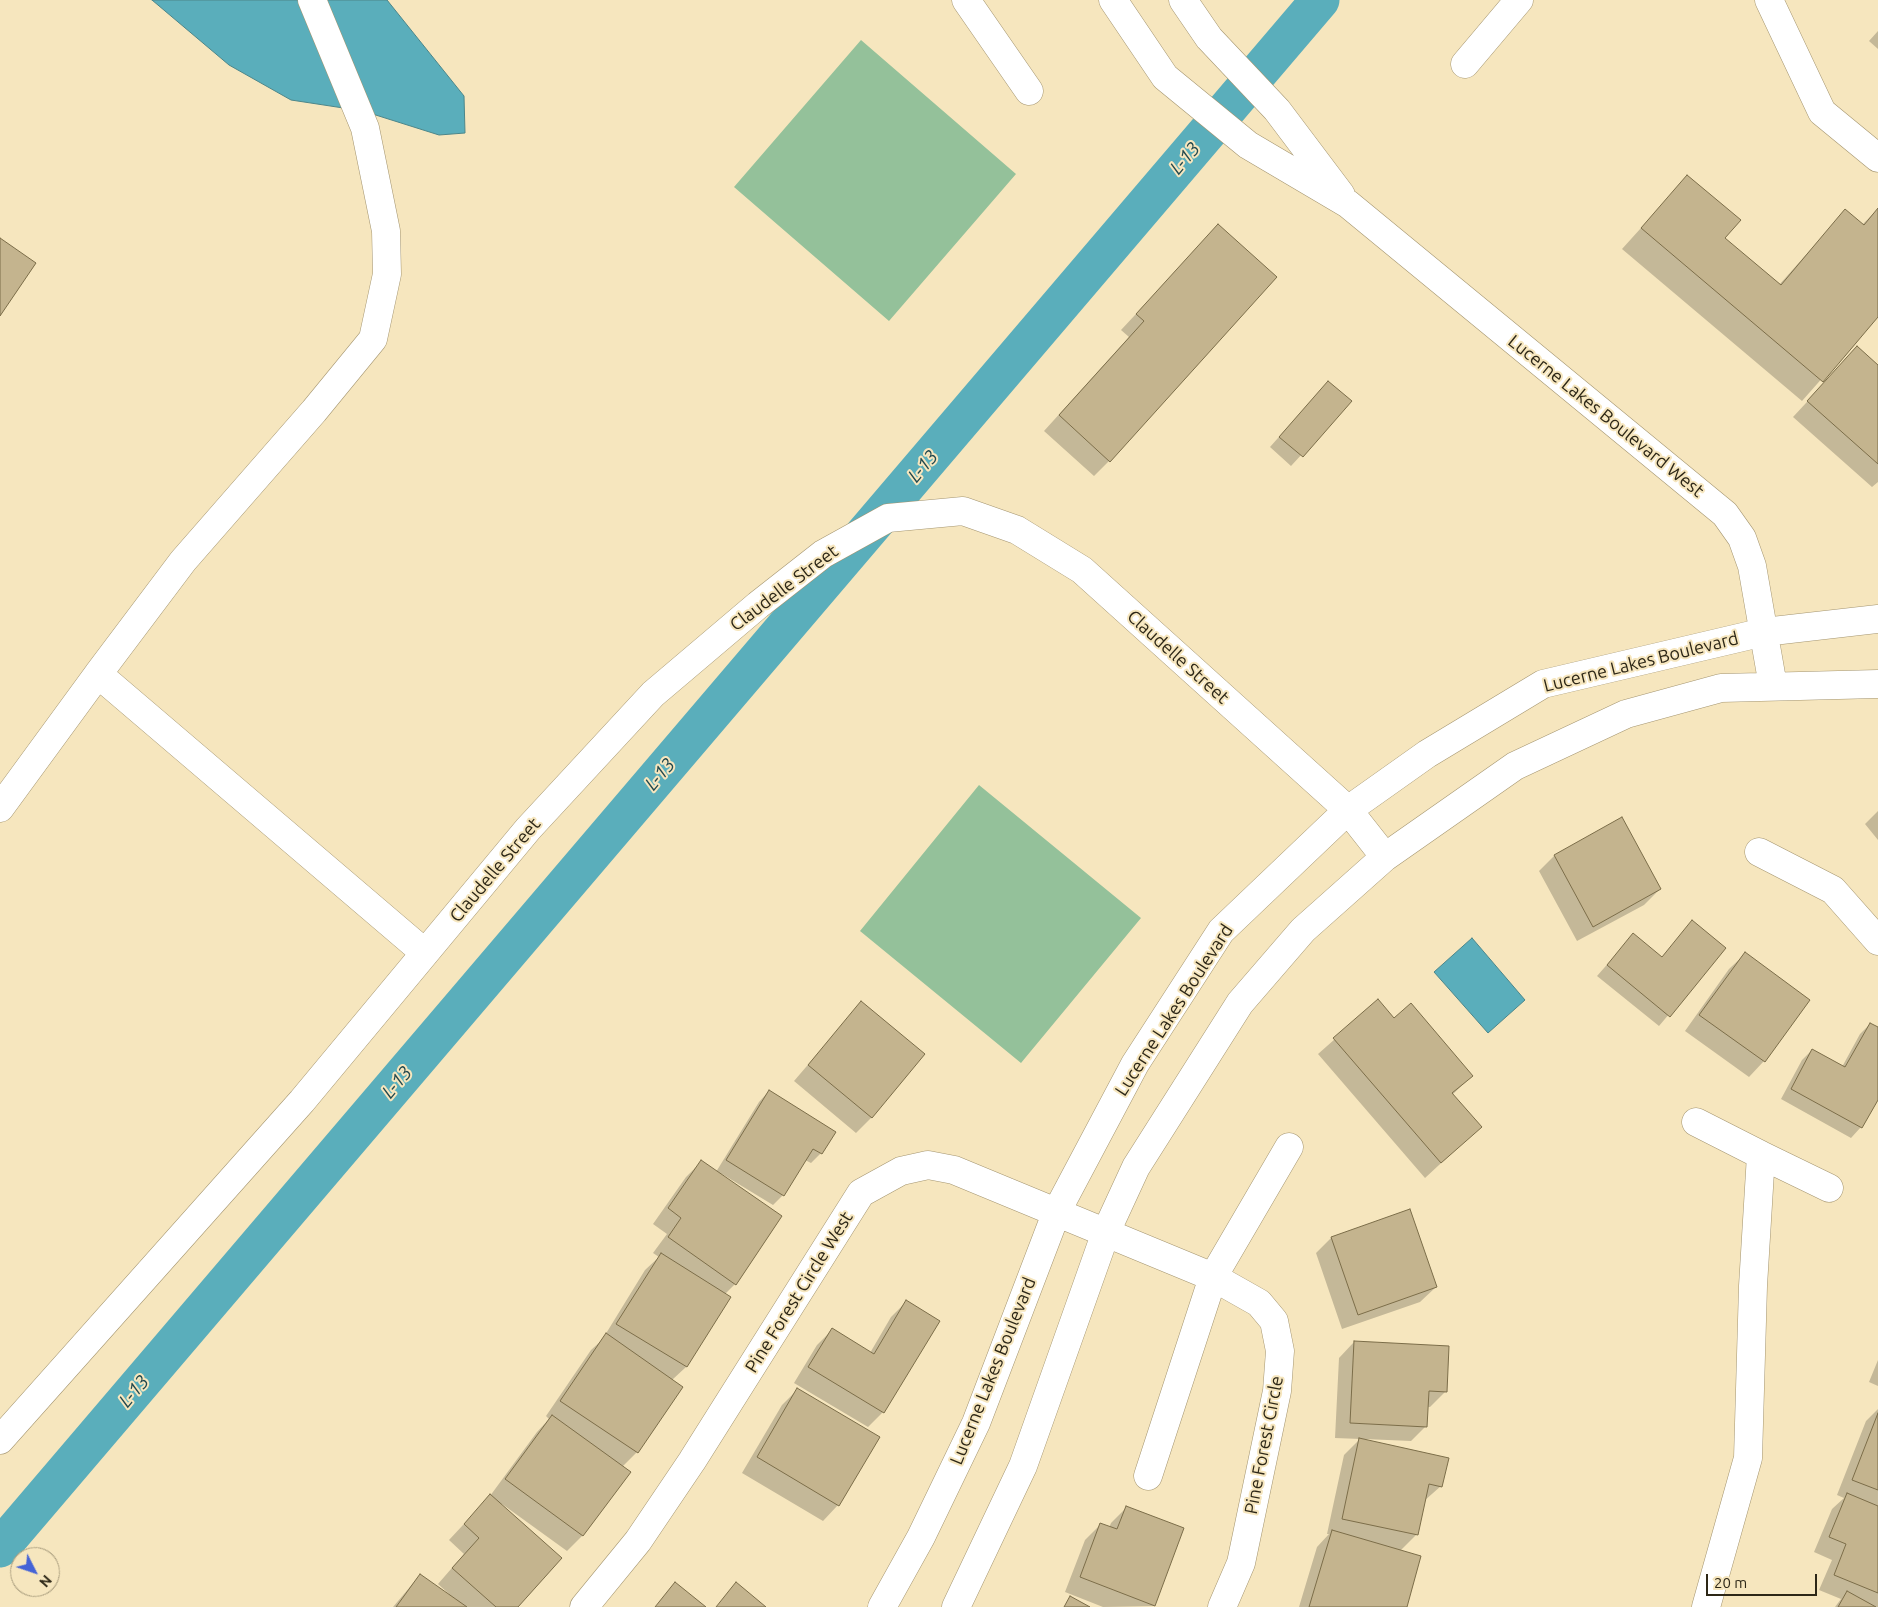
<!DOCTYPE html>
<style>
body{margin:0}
#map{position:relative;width:1878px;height:1607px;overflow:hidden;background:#f6e6be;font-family:Ubuntu,sans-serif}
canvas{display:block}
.north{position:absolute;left:10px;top:1547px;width:50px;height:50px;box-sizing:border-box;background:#f6e6be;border:1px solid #a69a7b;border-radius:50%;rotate:131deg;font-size:14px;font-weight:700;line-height:20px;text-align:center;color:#2d2717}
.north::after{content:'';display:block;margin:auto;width:18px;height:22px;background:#4563d6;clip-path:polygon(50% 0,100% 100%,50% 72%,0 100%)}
.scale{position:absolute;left:1706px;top:1574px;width:111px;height:22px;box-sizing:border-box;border:2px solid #2d2717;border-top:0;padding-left:6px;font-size:15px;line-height:18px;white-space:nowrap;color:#2d2717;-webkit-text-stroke:4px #f6e6be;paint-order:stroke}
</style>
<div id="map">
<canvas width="1878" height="1607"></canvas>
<div class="north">N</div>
<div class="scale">20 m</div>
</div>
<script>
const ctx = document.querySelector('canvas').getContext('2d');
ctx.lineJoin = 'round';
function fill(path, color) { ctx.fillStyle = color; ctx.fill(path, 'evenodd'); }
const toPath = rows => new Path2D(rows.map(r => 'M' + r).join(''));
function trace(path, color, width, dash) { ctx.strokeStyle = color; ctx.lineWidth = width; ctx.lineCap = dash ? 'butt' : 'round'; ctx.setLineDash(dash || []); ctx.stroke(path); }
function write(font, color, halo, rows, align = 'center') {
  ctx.font = font + ' Ubuntu,sans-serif'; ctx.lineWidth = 4; ctx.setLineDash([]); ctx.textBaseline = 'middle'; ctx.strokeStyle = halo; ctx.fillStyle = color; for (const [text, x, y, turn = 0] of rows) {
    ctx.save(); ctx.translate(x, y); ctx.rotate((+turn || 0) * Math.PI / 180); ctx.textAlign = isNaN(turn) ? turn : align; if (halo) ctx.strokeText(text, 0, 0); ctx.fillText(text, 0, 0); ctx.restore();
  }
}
fill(toPath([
 [861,40,1016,174,889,321,734,187],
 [979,785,1141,918,1021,1063,860,931]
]), '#94c19a');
const water = toPath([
 [152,0,387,0,464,96,465,133,439,135,363,111,291,100,229,65,152,0],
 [1472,938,1525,1000,1488,1033,1434,972,1472,938]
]);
fill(water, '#5aaebb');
trace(water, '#4c868a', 1);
fill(toPath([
 [1878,31,1878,49,1869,41],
 [1687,177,1723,238,1779,285,1845,211,1862,225,1878,209,1878,315,1802,401,1622,249],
 [1218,226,1109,461,1094,476,1044,431,1129,337,1121,330],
 [1857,348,1878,367,1878,482,1872,487,1793,417],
 [1318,393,1350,402,1291,466,1270,447],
 [1878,811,1878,840,1865,824],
 [1622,819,1660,889,1644,905,1577,941,1539,871,1554,856],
 [1692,922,1725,948,1659,1026,1597,976,1633,935,1661,958],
 [1745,954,1764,1061,1749,1077,1685,1031,1729,969],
 [1378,1001,1394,1020,1472,1076,1452,1095,1480,1127,1425,1178,1318,1054],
 [861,1003,872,1117,856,1133,794,1081],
 [1870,1024,1878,1028,1878,1098,1861,1127,1851,1138,1781,1099,1802,1060,1812,1050,1842,1067,1860,1034],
 [769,1091,821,1153,811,1163,805,1160,783,1195,773,1205,722,1174,721,1175,735,1284,725,1294,730,1297,686,1367,672,1380,682,1387,637,1452,622,1467,583,1535,567,1551,502,1504,516,1607,393,1607,420,1575,448,1595,449,1594,438,1584,464,1554,449,1540,490,1496,537,1432,549,1419,546,1416,591,1350,602,1340,645,1270,659,1257,653,1253,667,1234,653,1224,686,1177,701,1162,716,1172,759,1102],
 [1331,1238,1436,1287,1420,1302,1342,1329,1316,1253],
 [906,1302,883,1412,868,1427,794,1383,817,1345,832,1330,870,1353,891,1317],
 [1354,1342,1446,1391,1430,1407,1427,1407,1426,1426,1411,1441,1364,1439,1441,1486,1424,1501,1417,1534,1400,1551,1405,1607,1299,1607,1317,1547,1329,1534,1327,1534,1344,1455,1360,1439,1335,1438,1339,1358],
 [1878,1360,1878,1386,1869,1382],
 [797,1390,838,1505,823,1521,742,1473,782,1405],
 [1878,1409,1878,1607,1835,1607,1841,1599,1819,1590,1832,1560,1814,1552,1832,1509,1844,1498,1837,1495,1866,1421],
 [1127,1507,1183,1529,1154,1606,1103,1607,1065,1592,1085,1540,1101,1524,1109,1528,1111,1523]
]), '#0003');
trace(toPath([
 [0,1548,1320,0]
]), '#5aaebb', 39);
const building = toPath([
 [1687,175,1741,220,1725,238,1781,285,1845,209,1864,225,1878,208,1878,317,1823,382,1641,228,1687,175],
 [1218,224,1277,277,1110,462,1059,415,1144,321,1136,314,1218,224],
 [0,238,36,263,0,316,0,238],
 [1857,346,1878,365,1878,464,1807,401,1857,346],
 [1328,381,1352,401,1303,457,1279,437,1328,381],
 [1622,817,1661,889,1593,927,1554,855,1622,817],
 [1692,920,1726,948,1670,1017,1607,965,1633,933,1662,957,1692,920],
 [1745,952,1810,1000,1765,1062,1699,1015,1745,952],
 [1378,999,1394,1018,1411,1003,1473,1076,1452,1093,1482,1127,1441,1163,1333,1038,1378,999],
 [861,1001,925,1054,872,1118,808,1065,861,1001],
 [1870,1023,1878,1027,1878,1100,1862,1128,1791,1089,1812,1049,1845,1067,1870,1023],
 [769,1090,836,1132,822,1154,813,1149,784,1196,726,1160,769,1090],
 [701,1160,782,1216,736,1285,668,1237,681,1218,668,1208,701,1160],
 [1410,1209,1437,1287,1358,1315,1331,1237,1410,1209],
 [661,1253,731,1297,687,1367,616,1324,661,1253],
 [906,1300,940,1321,884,1413,808,1367,832,1328,874,1354,906,1300],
 [606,1333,683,1387,638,1453,560,1401,606,1333],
 [1354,1341,1449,1346,1447,1392,1429,1391,1427,1427,1350,1423,1354,1341],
 [797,1388,880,1437,839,1506,757,1457,797,1388],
 [1878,1413,1878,1490,1852,1480,1878,1413],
 [552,1415,631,1472,583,1536,505,1479,552,1415],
 [1359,1438,1449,1458,1442,1487,1429,1484,1418,1535,1342,1519,1359,1438],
 [1847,1493,1878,1506,1878,1593,1834,1575,1846,1544,1829,1537,1847,1493],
 [490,1494,562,1558,518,1607,496,1607,452,1568,479,1538,464,1524,490,1494],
 [1126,1506,1184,1528,1155,1606,1080,1577,1100,1523,1117,1529,1126,1506],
 [1332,1530,1421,1556,1407,1607,1309,1607,1332,1530],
 [420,1574,467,1607,396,1607,420,1574],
 [675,1582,706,1607,655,1607,675,1582],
 [736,1582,766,1607,716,1607,736,1582],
 [1847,1591,1876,1607,1838,1607,1847,1591],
 [1070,1596,1090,1607,1064,1607,1070,1596]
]);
fill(building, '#c4b48e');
trace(building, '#7b6d49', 1);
const minor = toPath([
 [312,0,365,128,386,231,387,274,373,339,314,411,183,561,98,674,425,953],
 [966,0,1029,91],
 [1113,0,1165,77,1248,145,1348,204,1725,514,1742,538,1752,566,1773,686],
 [1183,0,1209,38,1277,110,1341,195],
 [1769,0,1822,112,1878,158],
 [1465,64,1519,0],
 [0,808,98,674],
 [1759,852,1833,890,1878,941],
 [1696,1122,1761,1155,1753,1286,1748,1458,1706,1607],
 [1761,1155,1829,1188],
 [0,1440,302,1101,528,829,653,694,758,605,823,554,888,518,963,511,1017,530,1082,570,1348,810,1385,857],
 [1148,1476,1213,1277,1289,1147],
 [584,1607,638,1541,692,1461,861,1193,901,1171,928,1165,954,1170,1213,1277,1259,1303,1274,1321,1280,1351,1277,1391,1241,1563,1222,1607],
 [882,1607,921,1537,976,1423,1057,1211,1135,1064,1221,931,1348,810,1427,754,1543,684,1764,632,1878,619],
 [956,1607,1023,1466,1106,1232,1136,1167,1240,1003,1303,930,1385,857,1515,766,1626,714,1721,688,1878,684]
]);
trace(minor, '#a49570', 29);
trace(minor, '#fff', 28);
write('18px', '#2d2717', '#f6e6be', [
 ["Lucerne Lakes Boulevard West",1606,416,39],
 ["Claudelle Street",784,588,-37],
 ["Claudelle Street",1178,657,42],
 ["Lucerne Lakes Boulevard",1641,662,-14],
 ["Claudelle Street",495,870,-50],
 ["Lucerne Lakes Boulevard",1174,1010,-57],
 ["Pine Forest Circle West",799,1292,-58],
 ["Lucerne Lakes Boulevard",993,1371,-68],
 ["Pine Forest Circle",1264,1445,-79]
]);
write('italic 19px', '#21484e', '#f6e6be', [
 ["L-13",1185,158,-50],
 ["L-13",923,466,-50],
 ["L-13",660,774,-50],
 ["L-13",397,1082,-50],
 ["L-13",134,1391,-50]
]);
</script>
